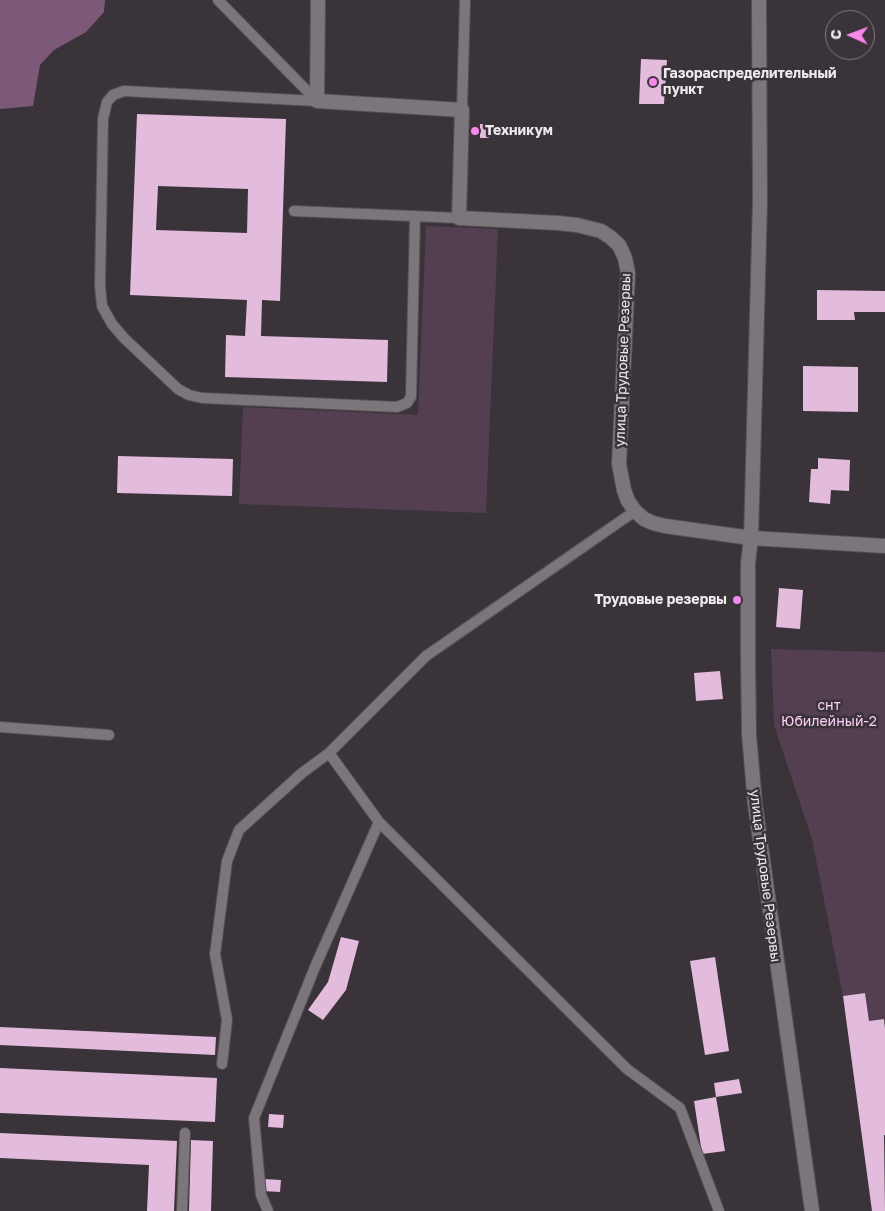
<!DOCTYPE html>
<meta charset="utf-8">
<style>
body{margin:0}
#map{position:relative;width:885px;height:1211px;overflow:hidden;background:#3a3339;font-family:"Golos Text",sans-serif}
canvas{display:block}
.north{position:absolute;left:825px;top:10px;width:50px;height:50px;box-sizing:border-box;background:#3a3339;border:1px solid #827c81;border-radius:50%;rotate:272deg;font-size:14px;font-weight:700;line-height:20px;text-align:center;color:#eeeaed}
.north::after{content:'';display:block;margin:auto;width:18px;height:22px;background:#f788ec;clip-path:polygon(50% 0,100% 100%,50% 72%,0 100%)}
</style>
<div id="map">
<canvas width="885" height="1211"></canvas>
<div class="north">С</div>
</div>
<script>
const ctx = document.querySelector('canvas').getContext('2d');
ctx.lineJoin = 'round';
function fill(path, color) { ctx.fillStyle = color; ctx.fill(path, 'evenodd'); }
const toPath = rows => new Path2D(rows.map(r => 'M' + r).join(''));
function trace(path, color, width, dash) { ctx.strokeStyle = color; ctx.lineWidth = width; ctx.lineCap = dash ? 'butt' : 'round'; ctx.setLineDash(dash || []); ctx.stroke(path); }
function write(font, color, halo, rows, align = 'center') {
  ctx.font = font + ' "Golos Text",sans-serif'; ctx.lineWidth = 5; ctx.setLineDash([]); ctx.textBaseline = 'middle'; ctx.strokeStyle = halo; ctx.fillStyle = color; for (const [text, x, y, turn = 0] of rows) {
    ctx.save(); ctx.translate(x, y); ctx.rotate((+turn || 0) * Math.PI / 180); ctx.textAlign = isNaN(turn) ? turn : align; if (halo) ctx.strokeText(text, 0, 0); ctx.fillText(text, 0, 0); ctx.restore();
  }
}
fill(toPath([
 [426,226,498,229,486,513,239,504,243,407,418,415],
 [771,649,885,652,885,1020,884,1019,869,1021,865,993,843,996,812,839,774,725]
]), '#543f51');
fill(toPath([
 [0,0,105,0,104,12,86,32,54,50,40,65,33,106,0,109]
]), '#7c5978');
fill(toPath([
 [641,59,667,60,664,104,639,104],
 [137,114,286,119,280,301,262,300,261,336,388,340,387,382,225,377,226,335,245,336,247,300,130,295],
 [158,186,248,189,247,233,156,230],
 [480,124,490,124,489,138,480,138],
 [817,290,885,291,885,312,854,312,855,320,817,320],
 [803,366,858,367,858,412,803,411],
 [118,456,233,459,232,496,117,493],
 [818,458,850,460,849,491,831,490,830,504,809,502,811,469,818,469],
 [779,588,803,590,800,629,776,627],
 [720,671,723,699,696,701,694,673],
 [341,937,359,941,346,990,323,1020,308,1010,328,982],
 [715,957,729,1051,705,1055,690,961],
 [865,993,869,1021,884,1019,885,1029,885,1135,884,1135,885,1211,872,1211,843,996],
 [0,1027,216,1037,215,1055,0,1045],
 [0,1068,217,1078,215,1122,0,1113],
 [739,1079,742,1093,716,1097,714,1083],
 [716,1097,725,1151,702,1154,694,1101],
 [269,1114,284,1115,283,1128,268,1127],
 [0,1133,177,1141,174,1211,147,1211,149,1165,0,1158],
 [191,1140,213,1141,211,1211,189,1211],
 [264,1179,281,1180,280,1192,263,1191]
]), '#e2bbdd');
const service = toPath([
 [218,0,317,101],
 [317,101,124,91,113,95,107,102,103,119,100,286,102,306,112,324,124,338,178,389,189,395,202,398,397,407,407,403,411,397,415,216],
 [462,110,465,0],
 [294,211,459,218],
 [0,727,109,735],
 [329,753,379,822,627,1069,680,1108,719,1211],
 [222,1064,227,1020,215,954,227,861,239,830,302,773,329,753,426,656,635,511],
 [182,1211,185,1133],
 [268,1211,261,1195,254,1118,315,967,379,822]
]);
const minor = toPath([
 [318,0,317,101,462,110,459,218,558,223,577,225,601,231,610,237,619,245,625,258,628,273,619,464,624,490,628,501,635,511,644,519,653,523,665,526,751,538,885,546],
 [759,0,760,202,751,538,748,563,748,658,749,734,755,804,812,1211]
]);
trace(service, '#565155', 12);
trace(minor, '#565155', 16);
trace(service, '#7d757c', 10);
trace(minor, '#7d757c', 14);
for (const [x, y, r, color] of [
 [653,82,5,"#f788ec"],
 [475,131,5,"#f788ec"],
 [737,600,5,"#f788ec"]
]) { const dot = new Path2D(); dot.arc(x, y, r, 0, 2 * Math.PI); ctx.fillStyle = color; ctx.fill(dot); trace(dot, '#3a3339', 2); }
write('bold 14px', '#eeeaed', '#3a3339', [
 ["Газораспределительный",663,74],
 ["пункт",663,90],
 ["Техникум",485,131],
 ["Трудовые резервы",727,600,"right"]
], 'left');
write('14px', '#eeeaed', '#3a3339', [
 ["улица Трудовые Резервы",623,360,-88],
 ["улица Трудовые Резервы",765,876,83]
]);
write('14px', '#fdcef7', '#3a3339', [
 ["снт",829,706],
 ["Юбилейный-2",829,722]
]);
</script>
